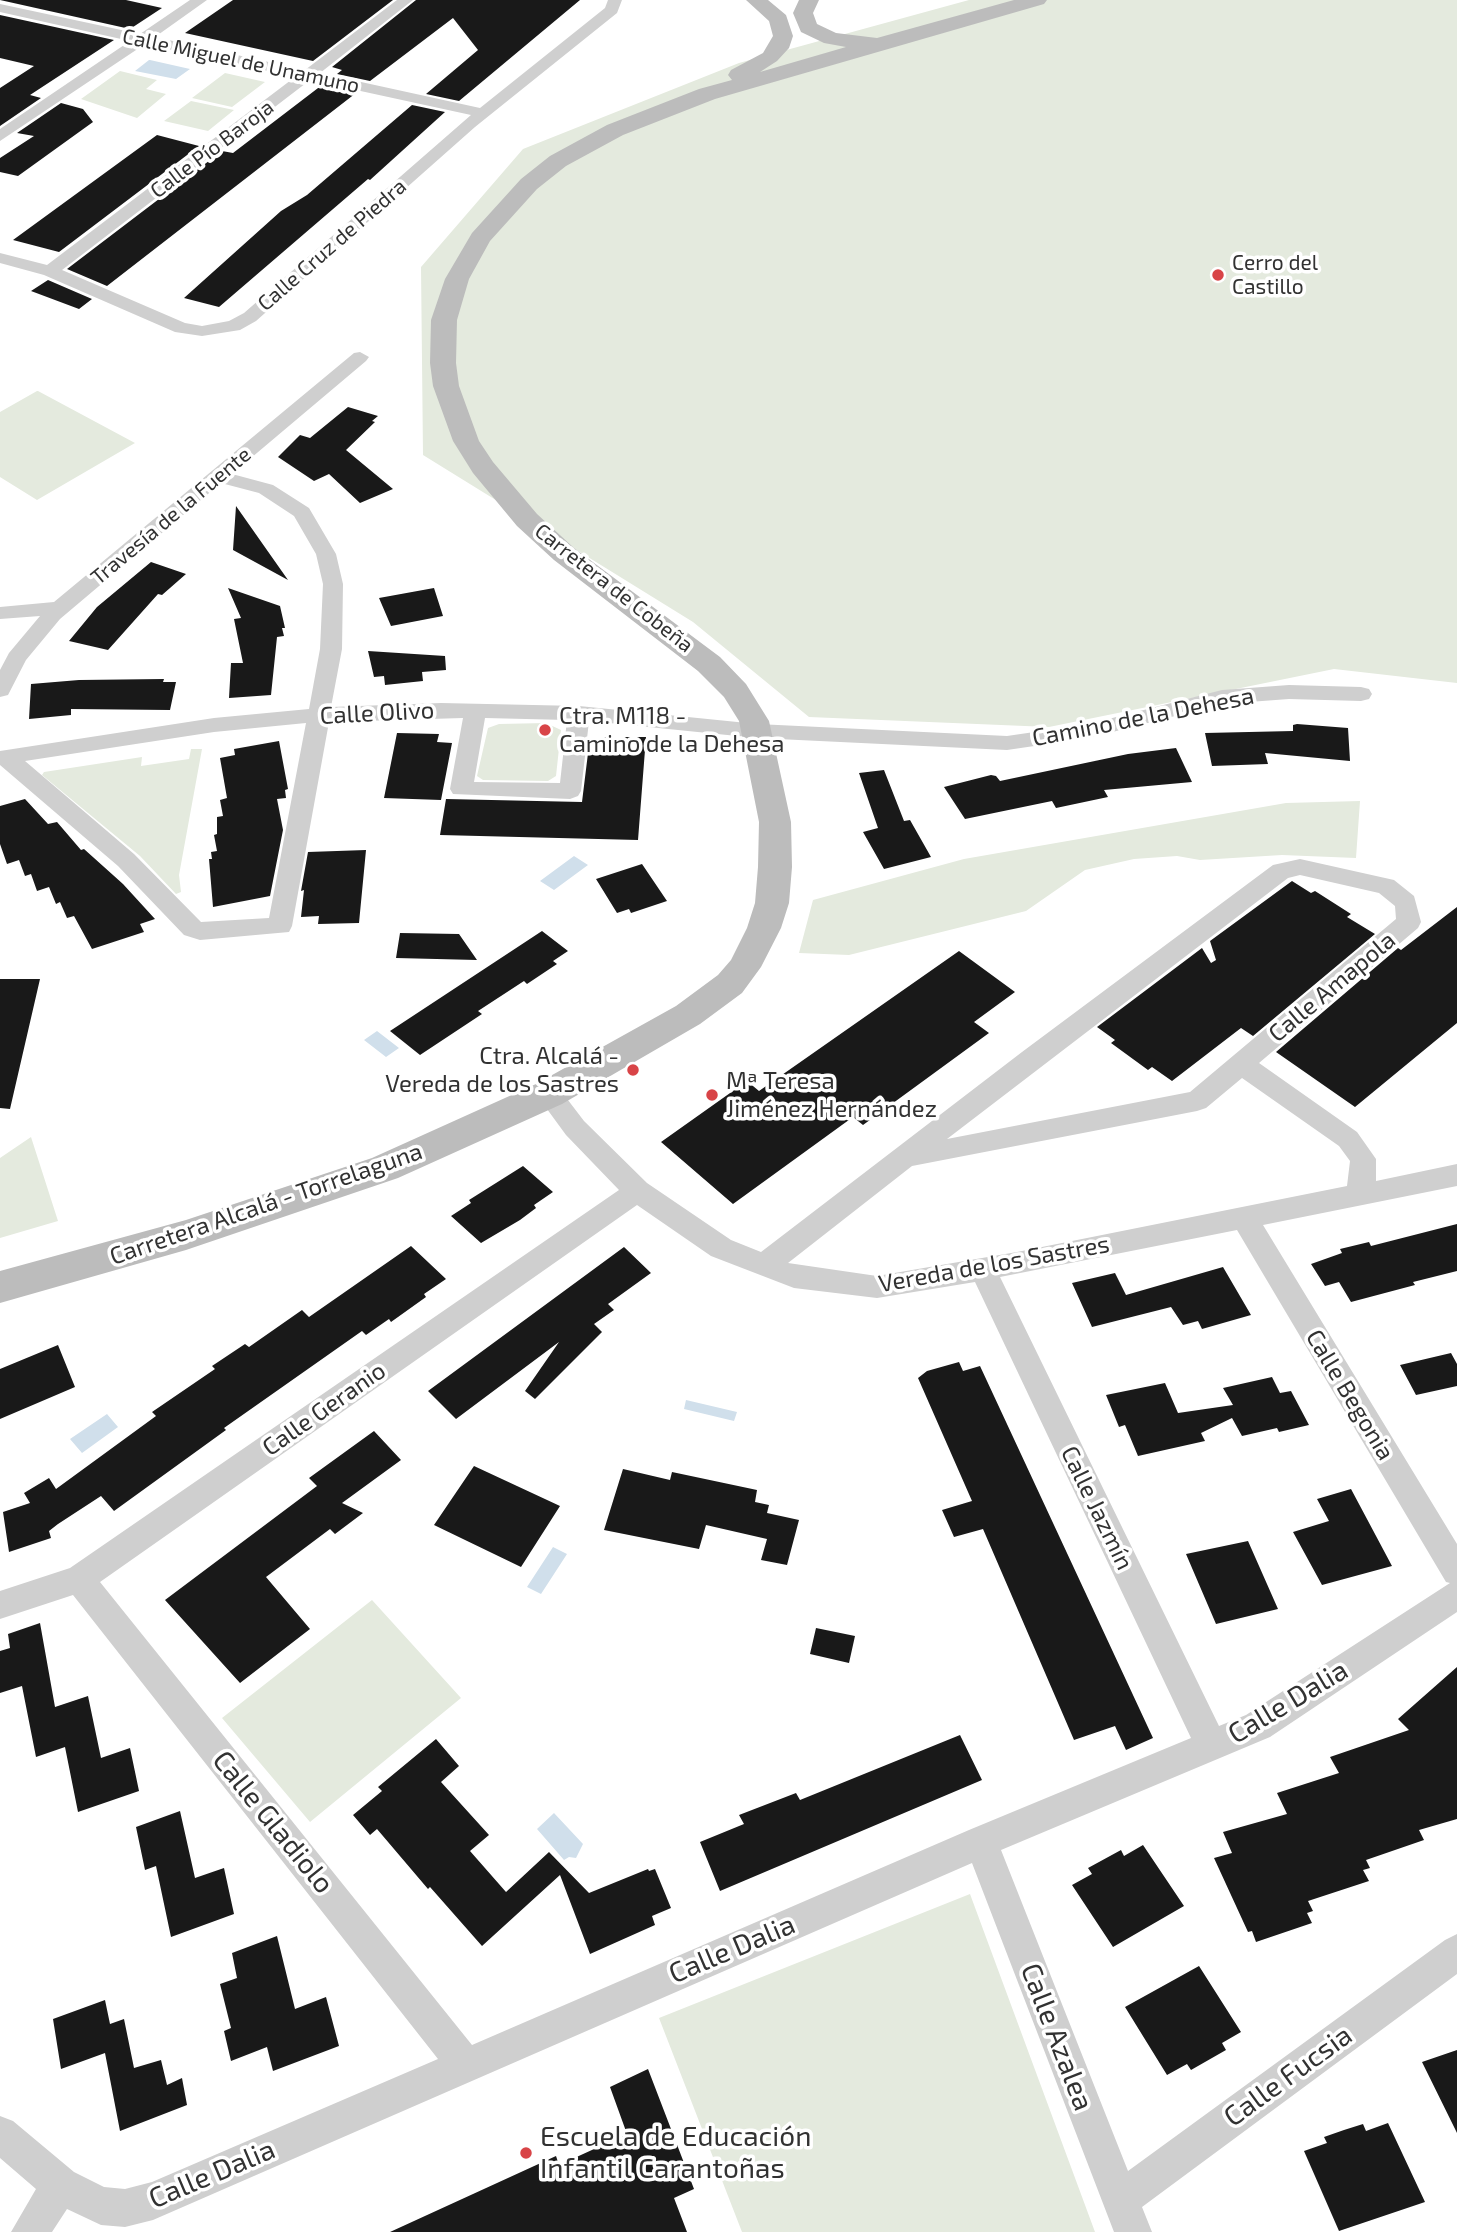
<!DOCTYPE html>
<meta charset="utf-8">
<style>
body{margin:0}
canvas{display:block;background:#fff}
</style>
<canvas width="1457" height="2232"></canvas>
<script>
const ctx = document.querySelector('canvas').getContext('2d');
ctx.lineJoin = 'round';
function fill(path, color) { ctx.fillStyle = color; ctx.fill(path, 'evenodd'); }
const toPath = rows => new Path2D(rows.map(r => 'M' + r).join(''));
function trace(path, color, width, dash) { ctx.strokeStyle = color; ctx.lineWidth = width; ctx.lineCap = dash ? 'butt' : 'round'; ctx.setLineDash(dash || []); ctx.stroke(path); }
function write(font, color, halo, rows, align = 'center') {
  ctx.font = font + ' "Exo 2",sans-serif'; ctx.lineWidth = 7; ctx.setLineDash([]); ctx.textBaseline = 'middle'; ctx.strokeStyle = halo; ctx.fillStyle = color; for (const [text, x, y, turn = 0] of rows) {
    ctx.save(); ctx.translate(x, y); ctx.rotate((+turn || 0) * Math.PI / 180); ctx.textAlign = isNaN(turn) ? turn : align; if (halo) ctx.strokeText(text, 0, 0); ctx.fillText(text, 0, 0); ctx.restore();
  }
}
fill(toPath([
 [969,0,1457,0,1457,683,1334,669,1049,727,809,717,693,622,423,455,421,267,523,149,739,63],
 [120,71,157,80,146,89,166,94,137,118,81,99],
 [225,73,265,82,232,107,192,98],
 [191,101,234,110,208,131,164,121],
 [37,391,38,391,135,443,37,500,0,477,0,412],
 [546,723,561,730,556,776,548,781,483,780,477,776,488,728,499,724],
 [191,749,202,749,179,875,181,892,176,894,140,856,42,775,44,772,142,757,141,766,189,759],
 [1360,801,1356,858,1282,855,1200,860,1177,856,1134,859,1085,870,1026,911,849,955,799,953,813,900,964,859,1286,803],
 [31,1137,58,1221,0,1238,0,1158],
 [372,1600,461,1698,310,1822,222,1718],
 [970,1894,1095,2232,742,2232,659,2018]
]), '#e4eade');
fill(toPath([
 [149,60,150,60,190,69,176,79,135,71],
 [574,856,588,865,554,890,540,881],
 [377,1031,399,1048,386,1057,364,1040],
 [686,1400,737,1412,734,1421,684,1409],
 [107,1414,118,1427,82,1453,70,1439],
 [553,1547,567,1554,541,1594,527,1587],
 [554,1813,583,1844,576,1858,569,1857,564,1860,537,1829]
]), '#d0dfeb');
fill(toPath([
 [0,0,126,0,162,8,130,29],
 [233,0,393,0,313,61,185,33],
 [416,0,580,0,459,101,426,94,478,50,453,18,370,81,337,74,342,70,332,67],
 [0,15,114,40,30,95,41,98,0,126,0,88,34,66,0,58],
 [322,85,356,93,107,286,67,269,222,151,233,153],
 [61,103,83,109,93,122,18,176,0,172,0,158,34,136,17,133],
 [412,105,445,112,370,180,368,179,219,307,184,298,281,211,307,195],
 [157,135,199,146,59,252,13,240],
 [48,280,92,299,79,309,31,291],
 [348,407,378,416,372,421,375,422,346,450,393,489,360,503,329,474,314,481,278,457,300,435,310,438],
 [236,506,288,580,233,550],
 [151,562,186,574,162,595,158,594,108,650,69,641,97,607],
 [228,588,280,606,285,628,282,628,284,636,277,637,271,695,229,698,231,663,243,663,234,619,241,618],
 [434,588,443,616,391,626,379,598],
 [368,651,445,656,446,670,422,672,423,681,385,685,384,676,374,677],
 [164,679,163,682,176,682,170,710,71,709,71,715,29,719,31,684,79,680],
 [1297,724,1348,728,1350,761,1265,753,1268,764,1212,766,1205,733,1293,731,1293,725],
 [397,733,439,734,437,742,452,743,441,800,384,798],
 [604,737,646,737,638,840,440,835,446,799,582,802,589,745,603,745],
 [279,741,288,789,285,790,286,798,277,799,283,830,270,896,213,907,209,859,212,859,211,852,217,851,214,835,217,834,217,817,223,816,220,800,227,798,220,758,235,755,234,749],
 [1176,748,1192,782,1104,790,1108,797,1056,808,1052,801,965,819,944,787,991,775,996,776,1000,781,1128,754],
 [884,770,904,821,910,820,931,857,884,869,863,832,878,828,859,773],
 [25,799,48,824,57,822,81,850,84,849,123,884,155,919,140,924,144,932,92,949,74,916,67,918,60,902,56,904,49,887,37,891,31,874,25,876,19,860,7,864,0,844,0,806],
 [366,850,359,923,318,924,319,916,301,917,304,890,301,891,308,852],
 [642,864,667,901,631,913,629,909,617,913,596,879],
 [1292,881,1311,893,1315,891,1351,914,1347,917,1375,934,1253,1036,1241,1028,1172,1081,1152,1067,1148,1070,1111,1043,1115,1040,1097,1027,1202,948,1211,963,1216,960,1210,941],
 [1457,907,1457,1023,1355,1107,1276,1052,1398,948,1401,950],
 [542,931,568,951,553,961,557,964,527,984,524,981,478,1011,482,1014,420,1055,390,1031],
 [400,933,459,934,477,960,396,958],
 [959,951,1015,992,974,1022,989,1033,863,1125,853,1117,733,1204,661,1142,747,1081,759,1091],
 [0,979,40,979,10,1109,0,1108],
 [523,1166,553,1192,534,1205,536,1208,520,1220,481,1243,451,1216,471,1203,469,1200],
 [1457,1224,1457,1271,1413,1282,1415,1285,1351,1302,1339,1282,1325,1286,1311,1264,1342,1253,1340,1249,1369,1242,1371,1246],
 [411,1246,446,1279,424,1294,426,1297,391,1322,389,1319,366,1335,362,1331,224,1428,226,1430,114,1511,101,1496,58,1524,49,1531,51,1538,9,1552,3,1512,30,1503,24,1493,49,1478,56,1489,156,1416,152,1412,215,1369,212,1366,245,1344,249,1347,302,1310,309,1317],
 [624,1247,651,1273,608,1304,614,1310,594,1324,602,1332,535,1399,525,1391,559,1342,456,1419,428,1391],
 [1223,1267,1251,1315,1202,1329,1198,1321,1183,1325,1171,1307,1092,1327,1072,1283,1115,1273,1126,1295],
 [58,1345,75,1387,0,1419,0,1369],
 [1451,1353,1457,1364,1457,1386,1416,1395,1400,1365],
 [959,1362,963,1371,980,1366,1153,1738,1126,1750,1115,1726,1074,1740,983,1529,954,1537,942,1510,972,1501,918,1378,927,1371],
 [1272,1377,1280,1393,1291,1391,1309,1425,1279,1432,1277,1428,1242,1436,1232,1418,1201,1433,1205,1441,1138,1456,1125,1425,1119,1427,1106,1395,1165,1383,1178,1413,1233,1405,1223,1388],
 [374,1431,401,1460,342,1503,363,1513,335,1534,330,1529,266,1577,310,1629,240,1683,165,1600,317,1486,309,1478],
 [474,1466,560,1506,521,1567,434,1525],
 [623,1469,670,1480,672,1472,757,1490,755,1502,769,1505,767,1513,799,1520,787,1565,761,1560,767,1539,706,1525,699,1549,604,1530],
 [1351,1489,1392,1566,1322,1585,1293,1532,1329,1521,1317,1499],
 [1248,1541,1278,1609,1216,1624,1186,1554],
 [40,1623,55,1707,88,1696,101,1758,130,1748,139,1791,78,1812,65,1747,36,1757,22,1686,0,1693,0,1651,10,1648,8,1634],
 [816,1628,855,1636,849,1663,810,1654],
 [1457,1667,1457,1819,1419,1830,1424,1840,1366,1860,1370,1868,1363,1870,1369,1881,1308,1901,1313,1911,1307,1913,1312,1923,1256,1942,1252,1931,1248,1932,1214,1858,1232,1853,1223,1832,1287,1814,1277,1793,1339,1773,1330,1757,1409,1730,1398,1719],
 [960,1735,982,1780,720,1891,700,1842,744,1824,739,1815,796,1793,800,1800],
 [436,1739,459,1766,441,1782,489,1835,470,1851,506,1892,549,1852,589,1893,648,1869,649,1871,655,1869,671,1908,652,1916,655,1925,590,1954,560,1875,482,1946,430,1887,428,1889,377,1829,370,1835,353,1815,382,1791,378,1787],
 [180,1811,195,1878,224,1868,234,1914,171,1937,156,1866,145,1870,136,1827],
 [1143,1845,1184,1906,1113,1947,1072,1885,1092,1874,1088,1868,1121,1850,1124,1856],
 [277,1936,295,2009,326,1997,339,2046,273,2071,267,2047,231,2061,224,2031,231,2028,220,1984,237,1978,232,1953],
 [1199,1966,1241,2032,1222,2043,1226,2050,1191,2070,1187,2064,1167,2075,1125,2007],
 [105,2000,110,2024,124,2019,134,2068,161,2060,167,2085,182,2078,187,2105,120,2131,105,2053,61,2069,53,2019],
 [1457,2050,1457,2133,1422,2062],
 [648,2069,694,2189,674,2198,687,2232,390,2232,556,2156,559,2165,627,2134,610,2087],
 [1388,2123,1425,2202,1339,2231,1304,2151,1327,2143,1324,2137,1344,2130,1363,2124,1366,2131]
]), '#191919');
fill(toPath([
 [190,0,207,0,155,37,305,70,397,0,413,0,320,73,480,108,605,8,608,0,622,0,617,13,475,127,256,321,240,330,202,336,175,332,44,275,0,263,0,253,47,265,295,77,145,44,0,141,0,129,130,41,0,12,0,4,140,34,190,0],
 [310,80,471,115,244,313,229,321,202,326,185,323,62,270,310,80],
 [360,352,369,357,366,361,232,474,273,485,309,508,336,554,343,584,342,649,331,707,441,703,579,706,757,724,1007,736,1089,724,1222,690,1289,685,1361,687,1369,689,1372,694,1369,699,1361,701,1289,699,1222,704,1089,738,1007,750,757,738,589,721,581,791,578,796,570,799,453,794,450,789,463,718,329,722,292,926,289,932,200,940,184,935,118,866,0,765,0,751,214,718,309,709,320,649,323,584,316,554,294,516,259,493,221,483,60,619,26,660,8,695,0,697,0,670,9,653,40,616,0,619,0,607,54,602,354,353,360,352],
 [485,718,567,720,560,783,474,782,485,718],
 [306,723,269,918,201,922,134,854,25,761,214,732,306,723],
 [1300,859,1394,880,1414,896,1421,922,1418,928,1259,1063,1357,1132,1376,1159,1376,1181,1457,1164,1457,1186,1263,1225,1457,1544,1457,1612,1270,1737,1001,1850,1128,2171,1445,1940,1457,1934,1457,1974,1142,2207,1152,2232,1114,2232,972,1863,153,2220,125,2227,101,2225,67,2209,52,2232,11,2232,36,2189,0,2158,0,2116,13,2121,74,2172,104,2187,125,2189,152,2182,438,2059,73,1595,0,1619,0,1591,70,1568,619,1190,566,1135,536,1094,540,1087,549,1084,558,1087,584,1121,647,1183,731,1240,761,1252,1022,1052,1273,865,1300,859],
 [1300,875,1379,893,1395,906,1396,919,1190,1092,947,1139,1288,878,1300,875],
 [1242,1078,1339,1146,1350,1161,1347,1186,1017,1252,877,1276,788,1263,912,1166,1197,1111,1206,1108,1242,1078],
 [637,1205,711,1256,794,1288,877,1298,975,1282,1191,1738,969,1830,472,2045,100,1582,637,1205],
 [1237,1230,1446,1582,1450,1583,1246,1715,1219,1726,1000,1277,1237,1230]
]), '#cfcfcf');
fill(toPath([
 [746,0,768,0,786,15,793,36,789,48,777,61,760,72,846,47,824,43,801,32,793,13,799,0,819,0,813,13,817,24,836,33,877,38,1014,0,1047,0,1044,4,715,99,623,135,566,166,537,189,490,241,469,279,457,320,456,363,459,386,479,441,493,462,537,514,574,548,720,657,746,684,769,721,791,822,792,867,789,903,781,928,761,967,742,993,700,1024,562,1104,398,1178,186,1250,0,1303,0,1271,186,1220,372,1158,536,1084,676,1006,718,975,731,960,747,928,755,903,758,867,759,822,739,721,724,697,698,671,554,560,517,526,473,473,453,441,433,386,430,363,431,320,445,279,472,233,521,179,550,156,607,125,699,89,732,80,728,75,731,70,763,53,773,36,769,21,746,0]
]), '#bcbcbc');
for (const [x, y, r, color] of [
 [1218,275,7,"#d84447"],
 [545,730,7,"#d84447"],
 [633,1070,7,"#d84447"],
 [712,1095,7,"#d84447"],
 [526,2153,7,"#d84447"]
]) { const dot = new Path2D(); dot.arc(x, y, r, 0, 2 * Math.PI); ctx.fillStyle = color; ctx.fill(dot); trace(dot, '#fff', 2.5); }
write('21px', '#323232', '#fff', [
 ["Calle Miguel de Unamuno",241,61,12],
 ["Calle Pío Baroja",212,149,-37],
 ["Calle Cruz de Piedra",332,245,-41],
 ["Travesía de la Fuente",171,516,-40],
 ["Carretera de Cobeña",614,588,38]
]);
write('21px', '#323232', '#fff', [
 ["Cerro del",1232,263],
 ["Castillo",1232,287]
], 'left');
write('24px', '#323232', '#fff', [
 ["Calle Olivo",377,713,-3],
 ["Camino de la Dehesa",1143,717,-11],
 ["Calle Amapola",1332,987,-40],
 ["Carretera Alcalá - Torrelaguna",266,1204,-19],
 ["Vereda de los Sastres",994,1264,-10],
 ["Calle Begonia",1350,1395,59],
 ["Calle Geranio",324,1409,-35],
 ["Calle Jazmín",1097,1508,64]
]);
write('24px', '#323232', '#fff', [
 ["Ctra. M118 -",559,716],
 ["Camino de la Dehesa",559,744],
 ["Ctra. Alcalá -",619,1056,"right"],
 ["Vereda de los Sastres",619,1084,"right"],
 ["Mª Teresa",726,1081],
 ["Jiménez Hernández",726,1109]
], 'left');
write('28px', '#323232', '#fff', [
 ["Calle Dalia",1288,1702,-31],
 ["Calle Gladiolo",273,1822,51],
 ["Calle Dalia",732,1949,-23],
 ["Calle Azalea",1057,2037,69],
 ["Calle Fucsia",1288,2076,-36],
 ["Calle Dalia",212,2174,-23]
]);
write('28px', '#323232', '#fff', [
 ["Escuela de Educación",540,2137],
 ["Infantil Carantoñas",540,2169]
], 'left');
</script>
